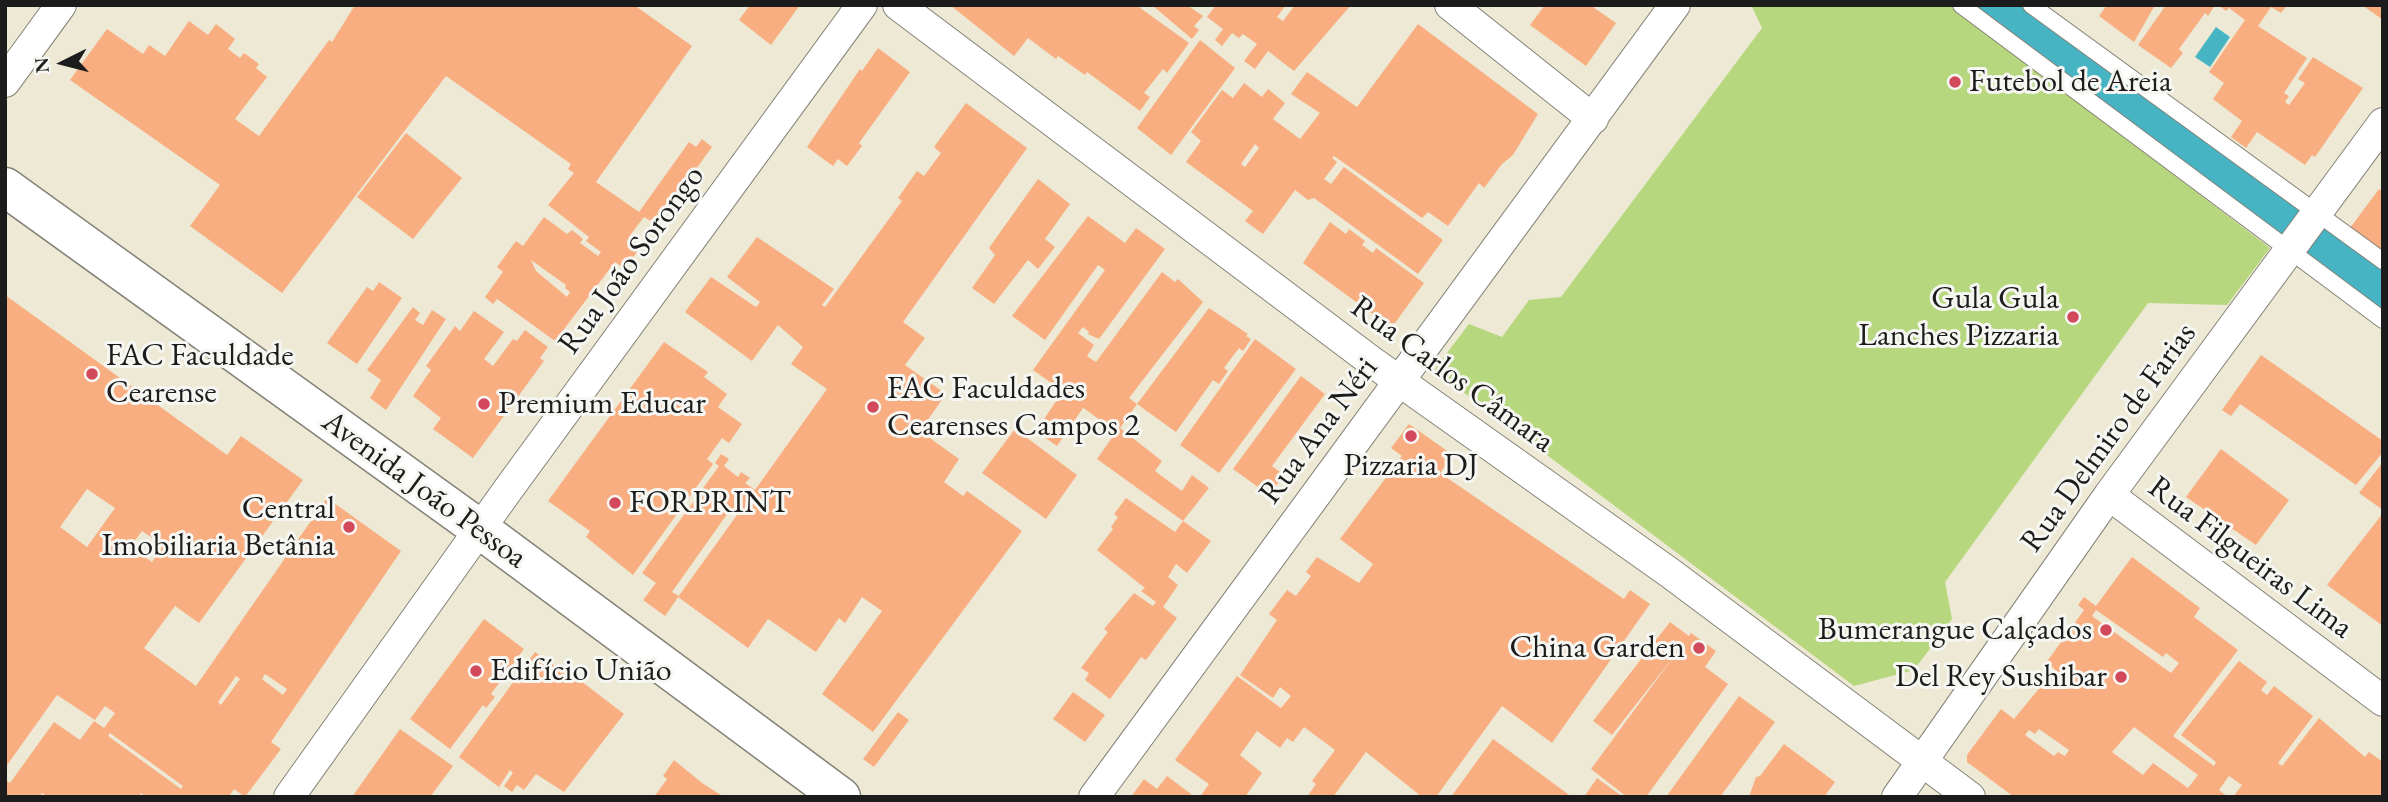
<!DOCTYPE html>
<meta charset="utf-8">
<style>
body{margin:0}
#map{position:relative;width:2388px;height:802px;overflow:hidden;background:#ede9d4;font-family:"EB Garamond",serif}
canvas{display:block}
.frame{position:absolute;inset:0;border:7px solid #1c1c1c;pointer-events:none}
.north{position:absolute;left:28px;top:28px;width:70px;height:70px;-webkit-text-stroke:5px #f6f6f2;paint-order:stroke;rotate:264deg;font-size:19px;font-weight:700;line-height:28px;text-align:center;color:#1c1c1c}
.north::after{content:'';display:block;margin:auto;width:24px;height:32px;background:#1c1c1c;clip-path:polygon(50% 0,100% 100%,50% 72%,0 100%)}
</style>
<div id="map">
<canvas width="2388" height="802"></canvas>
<div class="frame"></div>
<div class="north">N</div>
</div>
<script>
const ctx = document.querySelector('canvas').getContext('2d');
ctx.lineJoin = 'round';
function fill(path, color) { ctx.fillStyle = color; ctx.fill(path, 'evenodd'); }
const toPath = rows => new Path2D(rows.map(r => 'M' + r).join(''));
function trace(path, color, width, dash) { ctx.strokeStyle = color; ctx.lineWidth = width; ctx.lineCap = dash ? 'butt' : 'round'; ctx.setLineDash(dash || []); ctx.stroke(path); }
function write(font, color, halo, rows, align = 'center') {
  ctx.font = font + ' "EB Garamond",serif'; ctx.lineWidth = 6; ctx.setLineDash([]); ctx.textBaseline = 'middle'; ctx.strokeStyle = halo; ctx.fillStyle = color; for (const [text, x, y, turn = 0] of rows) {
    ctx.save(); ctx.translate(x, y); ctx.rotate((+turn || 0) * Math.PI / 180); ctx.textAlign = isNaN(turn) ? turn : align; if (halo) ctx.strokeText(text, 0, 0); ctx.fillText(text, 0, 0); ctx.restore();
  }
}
fill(toPath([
 [1751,5,1951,5,2270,248,2227,305,2148,303,1945,582,1952,619,1914,670,1854,686,1434,370,1469,324,1502,337,1529,300,1561,297,1762,28]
]), '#b6d77e');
fill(toPath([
 [2216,27,2230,37,2210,67,2195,57]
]), '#47b4c4');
trace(toPath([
 [1996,5,2383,291]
]), '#47b4c4', 37);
fill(toPath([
 [355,5,634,5,692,46,596,182,639,212,689,142,696,147,702,139,712,147,656,224,644,217,628,238,641,246,625,269,615,262,555,341,497,299,493,304,485,297,503,272,497,267,516,241,523,246,544,217,567,234,572,230,583,239,580,243,598,256,601,252,586,241,589,237,548,205,574,173,568,169,571,164,446,76,282,293,190,226,220,185,70,80,107,29,143,54,149,45,165,56,189,21,208,35,216,24,235,39,228,49,240,58,244,53,259,64,256,68,267,77,235,119,259,136,329,40,332,42],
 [531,260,566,285,565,288,570,292,567,297,536,271],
 [750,5,800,5,771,45,739,20],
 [950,5,1136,5,1189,43,1167,73,1163,69,1144,93,1150,97,1140,111,1087,72,1085,75,1058,56,1056,59,1028,38,1014,56],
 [1152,5,1187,5,1203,16,1194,26,1199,30,1192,39],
 [1216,5,1286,5,1277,17,1283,21,1295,5,1351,5,1294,71,1268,51,1255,69,1244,61,1257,44,1243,34,1239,38,1232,33,1222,46,1215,40,1223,29,1207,17],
 [1545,5,1590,5,1616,23,1586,66,1530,25],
 [2107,5,2155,5,2134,42,2099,16],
 [2166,5,2215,5,2208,16,2205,13,2179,49,2183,53,2171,68,2138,45],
 [2218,5,2287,5,2281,13,2271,7,2258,26,2307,58,2284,93,2289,96,2285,102,2289,105,2305,83,2298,79,2313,57,2363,88,2315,157,2312,155,2305,165,2257,132,2246,148,2231,137,2242,121,2213,99,2224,83,2209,72,2245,20,2229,8,2226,11],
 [2362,5,2383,5,2383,20],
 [1418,24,1538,114,1513,155,1502,164,1484,188,1479,183,1448,226,1428,212,1422,218,1334,156,1332,158,1337,162,1324,179,1331,184,1344,167,1443,240,1418,274,1314,198,1308,200,1295,190,1263,234,1245,221,1253,211,1186,162,1201,141,1191,132,1222,90,1233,98,1244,83,1262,97,1268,89,1285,103,1273,119,1300,139,1320,113,1291,94,1307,72,1357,107],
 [1255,144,1259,148,1245,167,1241,164],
 [1200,40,1235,68,1171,155,1137,128],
 [878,48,910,72,859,143,862,146,847,166,838,159,833,166,807,147,860,69,862,71],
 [966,103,1027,148,903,322,925,338,905,365,946,394,920,431,959,459,944,482,963,496,967,491,1022,531,873,732,822,694,882,611,862,597,845,623,839,618,816,652,768,619,748,648,678,597,737,515,730,510,672,592,679,596,665,616,643,600,656,583,642,573,719,466,715,463,721,454,729,459,724,466,738,477,741,472,750,478,745,483,755,490,827,389,791,364,803,347,778,325,752,361,685,312,711,277,756,307,760,302,727,277,757,237,834,289,822,305,825,307,902,201,898,198,917,171,924,176,941,153,934,147],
 [406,133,462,178,413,239,357,197],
 [1038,179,1070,204,1045,239,1055,247,1038,269,1028,260,994,304,972,288,995,255,989,248],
 [2379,189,2383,192,2383,251,2350,228],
 [1088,216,1125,243,1136,228,1165,249,1099,339,1088,334,1089,332,1083,327,1078,333,1094,345,1087,356,1096,362,1162,272,1175,282,1178,279,1203,302,1129,398,1137,404,1209,308,1248,334,1246,336,1251,339,1243,351,1239,348,1224,368,1228,371,1219,384,1213,380,1176,432,1137,404,1120,428,1162,461,1155,471,1182,491,1192,475,1209,488,1183,521,1211,541,1187,573,1176,564,1168,577,1178,585,1163,607,1177,618,1146,660,1141,657,1110,699,1085,680,1089,673,1081,668,1108,632,1104,629,1134,593,1153,606,1156,602,1141,591,1145,588,1097,550,1113,529,1111,527,1118,517,1114,514,1126,498,1175,532,1183,521,1097,459,1116,432,1085,409,1083,408,1057,446,1036,431,1063,391,1033,370,1105,270,1098,265,1045,340,1012,316],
 [1330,222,1346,234,1349,229,1365,241,1362,245,1373,253,1376,248,1424,283,1395,323,1386,324,1303,263],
 [379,282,402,298,357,364,327,343,367,287,373,291],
 [5,295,227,455,241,436,303,480,199,623,175,606,144,648,196,686,327,498,401,551,271,742,281,749,245,797,234,789,229,797,146,797,141,793,139,797,48,797,42,793,39,797,5,797,5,780,10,783,54,722,80,740,94,721,104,728,115,713,105,706,95,720,57,695,5,768],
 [87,489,115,508,87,547,60,527],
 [142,531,163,545,152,562,130,547],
 [265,674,287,689,283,695,262,679],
 [236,676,240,679,221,705,218,702],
 [110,733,183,786,181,789,108,736],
 [413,307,420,313,415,320,423,325,432,310,446,319,386,410,370,398,381,380,367,370],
 [474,311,504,332,484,359,493,366,513,339,517,341,525,330,548,347,540,358,544,361,473,458,433,429,441,418,413,396,431,370,426,366,455,326,460,331],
 [1255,339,1296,369,1219,473,1180,445],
 [664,342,708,372,704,377,727,394,718,407,742,424,729,443,722,438,707,459,713,464,633,575,586,537,590,531,548,501],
 [2261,355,2383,441,2383,452,2356,485,2240,404,2231,416,2222,410],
 [1301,376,1325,394,1272,466,1284,475,1269,495,1233,469],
 [1409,424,1453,455,1440,473,1624,599,1630,590,1650,604,1552,743,1502,706,1436,797,1422,797,1366,752,1333,797,1307,797,1316,784,1312,781,1335,750,1304,727,1293,742,1287,738,1280,748,1257,731,1240,755,1262,773,1245,797,1200,797,1209,784,1175,760,1237,676,1281,708,1291,696,1280,687,1273,698,1240,675,1277,620,1269,614,1287,590,1296,596,1311,576,1306,572,1317,557,1359,583,1373,564,1340,539,1402,456,1391,448],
 [1015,429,1077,475,1046,519,982,473],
 [2221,449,2289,500,2256,545,2186,497],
 [2383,462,2383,510,2359,493],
 [2383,513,2383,626,2327,585],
 [2132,557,2200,608,2194,617,2238,650,2173,736,2214,766,2216,762,2181,735,2239,661,2267,682,2261,690,2267,695,2274,686,2313,716,2278,763,2282,766,2319,718,2365,757,2369,752,2383,762,2383,797,2233,797,2242,785,2229,776,2219,790,2228,797,2014,797,1967,762,1967,755,2001,709,2014,719,2055,669,2046,663,2084,610,2078,605,2084,597,2096,606],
 [2096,610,2163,657,2166,653,2179,663,2171,673,2092,616],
 [2134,727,2198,775,2188,788,2153,763,2143,775,2112,752],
 [2039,729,2069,750,2065,756,2058,752,2054,756,2025,735,2029,730,2035,734],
 [484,619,524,649,491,694,495,697,486,708,483,705,450,749,410,719],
 [1670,622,1689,636,1691,633,1716,651,1705,667,1728,684,1646,797,1627,797,1591,769,1674,656,1612,735,1593,721],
 [535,652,566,674,568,671,624,714,564,792,536,774,524,790,517,785,512,792,504,786,513,773,510,770,499,787,459,757],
 [1073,692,1105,715,1085,742,1053,719],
 [1739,696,1775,722,1720,797,1666,797],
 [898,712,909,720,874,767,863,759],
 [400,729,453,766,433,793,430,797,352,797],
 [1493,739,1523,761,1572,797,1451,797],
 [1784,744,1835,782,1824,797,1749,797,1756,777,1760,776],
 [674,760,702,783,724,797,654,797,667,779,663,776],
 [1167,776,1191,794,1189,797,1131,797,1144,779,1157,789],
 [1597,778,1623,797,1584,797]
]), '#f8ae81');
const service = toPath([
 [1961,5,2383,320],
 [2031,5,2383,261]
]);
const minor = toPath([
 [898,5,1371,361,1670,573,1970,797],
 [1450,5,1593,119],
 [5,82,61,5],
 [2109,495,2383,701],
 [289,797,507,491,862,5],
 [1094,797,1675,5],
 [1897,797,2109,495,2383,123]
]);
const primary = toPath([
 [5,187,481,530,841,797]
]);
trace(service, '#848278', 18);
trace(minor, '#848278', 32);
trace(primary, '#848278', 41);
trace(service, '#fff', 16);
trace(minor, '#fff', 30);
trace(primary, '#fff', 38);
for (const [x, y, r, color] of [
 [1955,82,7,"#d1495b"],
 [2073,317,7,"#d1495b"],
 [92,374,7,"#d1495b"],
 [484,404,7,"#d1495b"],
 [873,407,7,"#d1495b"],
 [1411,436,7,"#d1495b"],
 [615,503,7,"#d1495b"],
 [349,527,7,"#d1495b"],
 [2106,630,7,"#d1495b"],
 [1699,648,7,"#d1495b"],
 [476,671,7,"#d1495b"],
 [2121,677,7,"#d1495b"]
]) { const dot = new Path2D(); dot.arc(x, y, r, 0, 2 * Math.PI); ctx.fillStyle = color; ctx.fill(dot); trace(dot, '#f6f6f2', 2.5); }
write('32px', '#1c1c1c', '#f6f6f2', [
 ["Futebol de Areia",1969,82],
 ["Gula Gula",2059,299,"right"],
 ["Lanches Pizzaria",2059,336,"right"],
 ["FAC Faculdade",106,356],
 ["Cearense",106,393],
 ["FAC Faculdades",887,389],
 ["Cearenses Campos 2",887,426],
 ["Premium Educar",498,404],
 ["Pizzaria DJ",1411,466,"center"],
 ["FORPRINT",629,503],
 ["Central",335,509,"right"],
 ["Imobiliaria Betânia",335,546,"right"],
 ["Bumerangue Calçados",2092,630,"right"],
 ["China Garden",1685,648,"right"],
 ["Edifício União",490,671],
 ["Del Rey Sushibar",2107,677,"right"]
], 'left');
write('32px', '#1c1c1c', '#f6f6f2', [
 ["Rua João Sorongo",632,260,-54],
 ["Rua Carlos Câmara",1452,375,36],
 ["Rua Ana Néri",1319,431,-53],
 ["Rua Delmiro de Farias",2109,438,-54],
 ["Avenida João Pessoa",424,490,36],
 ["Rua Filgueiras Lima",2250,558,37]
]);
</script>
